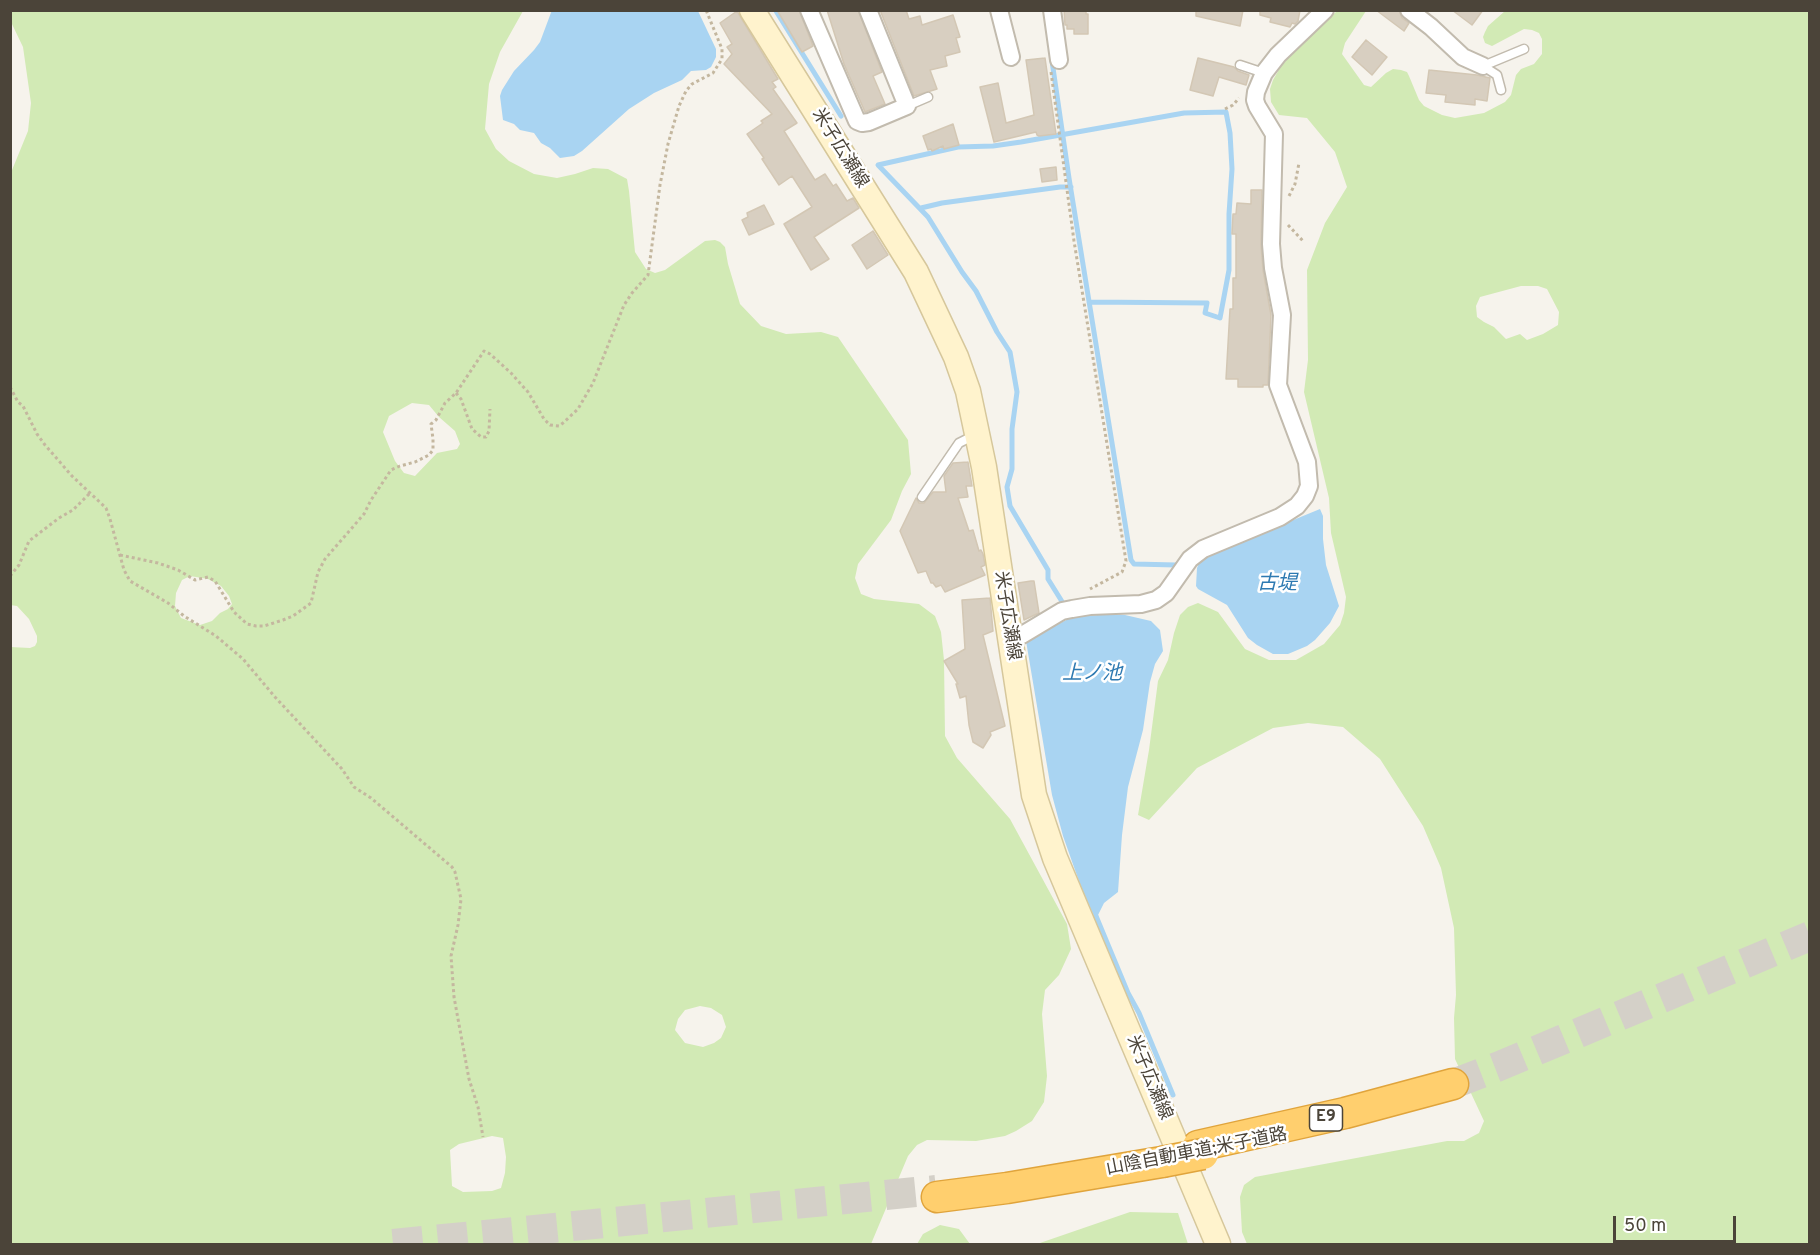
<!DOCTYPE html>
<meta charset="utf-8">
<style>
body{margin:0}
#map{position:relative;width:1820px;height:1255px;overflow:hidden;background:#f6f3ec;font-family:Overpass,sans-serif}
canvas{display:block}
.frame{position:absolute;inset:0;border:12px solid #4b4439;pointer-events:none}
.scale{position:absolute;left:1613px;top:1216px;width:123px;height:27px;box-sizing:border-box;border:3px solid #4b4439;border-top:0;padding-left:8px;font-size:18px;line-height:21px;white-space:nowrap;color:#4b4439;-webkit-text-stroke:4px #fff;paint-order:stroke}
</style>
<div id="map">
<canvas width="1820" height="1255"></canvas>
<div class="frame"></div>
<div class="scale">50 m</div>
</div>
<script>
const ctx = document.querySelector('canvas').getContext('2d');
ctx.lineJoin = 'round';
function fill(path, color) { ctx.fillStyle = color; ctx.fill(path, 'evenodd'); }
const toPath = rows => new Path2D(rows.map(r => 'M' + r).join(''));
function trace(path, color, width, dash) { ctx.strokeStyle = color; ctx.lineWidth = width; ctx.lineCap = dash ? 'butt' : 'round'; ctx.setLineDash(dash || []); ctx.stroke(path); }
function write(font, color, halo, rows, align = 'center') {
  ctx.font = font + ' Overpass,"Noto Sans JP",sans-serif'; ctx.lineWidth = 5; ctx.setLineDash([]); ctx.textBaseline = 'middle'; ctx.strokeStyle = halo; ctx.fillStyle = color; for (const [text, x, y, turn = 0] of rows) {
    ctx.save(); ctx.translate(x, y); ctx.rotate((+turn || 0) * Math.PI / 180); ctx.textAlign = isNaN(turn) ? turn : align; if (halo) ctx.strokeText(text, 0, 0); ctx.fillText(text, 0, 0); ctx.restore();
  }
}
fill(toPath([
 [11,10,523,11,500,52,489,84,485,129,496,149,509,161,534,174,557,178,575,174,593,168,608,169,627,179,629,191,635,252,646,269,655,273,665,270,705,241,715,240,720,242,725,247,728,264,740,304,761,326,786,334,821,332,838,337,908,440,911,474,902,491,891,520,858,564,855,578,861,594,874,599,919,604,935,616,941,632,944,660,945,736,957,758,1010,819,1067,924,1071,949,1059,975,1045,990,1042,1014,1047,1076,1044,1102,1032,1121,1016,1131,1005,1136,976,1141,927,1140,917,1145,908,1156,871,1244,11,1244,10,647,30,648,35,646,37,642,37,636,29,619,17,606,10,605,10,175,28,131,31,103,23,47,11,22],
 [412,403,429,405,439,417,455,431,460,444,457,449,437,453,415,476,404,473,395,461,383,432,389,416],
 [190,576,208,579,221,586,229,596,232,604,228,609,220,613,212,621,200,625,181,618,175,606,176,593,182,580],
 [700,1006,711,1008,722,1015,726,1027,721,1038,714,1043,703,1047,685,1043,675,1030,678,1019,685,1010],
 [492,1136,503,1138,506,1157,505,1173,501,1188,492,1191,463,1192,452,1186,450,1150,459,1144],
 [1337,11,1366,11,1345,43,1342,54,1364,85,1371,87,1386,73,1393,69,1401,70,1407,72,1409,76,1419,100,1424,106,1442,115,1455,118,1484,113,1505,102,1511,95,1516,75,1521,69,1534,64,1542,54,1542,39,1539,33,1532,30,1524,29,1492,46,1485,43,1483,37,1485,32,1488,26,1505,11,1809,11,1809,1244,1247,1244,1242,1232,1240,1197,1244,1185,1255,1177,1447,1141,1464,1141,1479,1133,1484,1121,1455,1059,1454,1018,1456,995,1454,928,1441,868,1423,826,1380,759,1343,727,1308,723,1273,728,1197,768,1149,820,1138,815,1149,750,1158,681,1168,660,1174,633,1180,615,1188,607,1198,603,1218,612,1245,649,1269,660,1296,660,1324,644,1340,625,1344,613,1346,597,1331,533,1329,498,1304,392,1308,360,1307,270,1325,223,1347,187,1335,152,1307,118,1279,115,1271,102,1270,89,1273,80,1281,66,1300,45],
 [1521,286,1538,286,1547,289,1559,312,1558,325,1543,334,1527,340,1520,334,1506,339,1494,327,1484,322,1477,317,1476,306,1480,297],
 [1130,1212,1178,1213,1188,1244,1037,1244],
 [940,1225,959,1229,970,1244,917,1244,923,1234]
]), '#d2eab5');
fill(toPath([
 [552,10,698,11,716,49,716,57,711,67,706,70,691,71,682,80,654,93,629,109,582,151,574,156,560,158,550,148,541,143,534,133,520,130,514,124,503,120,500,96,502,90,514,71,534,50,540,42],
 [1320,509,1323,516,1323,539,1326,565,1339,606,1330,623,1315,640,1307,646,1288,654,1273,654,1257,645,1248,638,1227,605,1198,589,1196,586,1197,568,1200,561,1206,556],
 [1111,614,1125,615,1151,621,1160,630,1163,651,1155,664,1150,682,1143,730,1128,787,1122,835,1118,892,1104,903,1098,915,1099,920,1096,921,1081,887,1063,836,1052,795,1026,641,1072,617]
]), '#a9d4f2');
trace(toPath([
 [776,11,841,116],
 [1052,61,1069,178,1131,560,1134,564,1176,565],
 [921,208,942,203,1060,187,1071,187],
 [1066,608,1048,579,1048,570,1010,506,1007,487,1012,469,1012,429,1017,392,1010,352,997,332,976,291,962,272,928,217,878,165,958,147,993,146,1021,142,1184,113,1226,112,1230,133,1232,169,1229,214,1229,270,1220,318,1205,313,1207,303,1089,302],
 [1096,916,1128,993,1139,1013,1173,1095]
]), '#a9d4f2', 5);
const building = toPath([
 [777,10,799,10,813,46,802,52,777,10],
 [827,10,858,10,882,72,873,76,885,104,865,112,844,64,827,10],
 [880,10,906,10,909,19,920,16,922,25,953,15,960,37,956,38,960,52,945,56,947,66,930,70,937,89,914,96,880,10],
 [1064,10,1086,10,1086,14,1088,14,1088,34,1074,34,1074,29,1067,29,1067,25,1065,25,1064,10],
 [1196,10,1243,10,1240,26,1196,16,1196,10],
 [1260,10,1300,10,1298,21,1295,24,1292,23,1290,27,1270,22,1271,18,1260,15,1260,10],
 [1376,10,1399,10,1402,18,1409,23,1404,31,1376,10],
 [1452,10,1483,10,1472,25,1452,10],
 [737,11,778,79,772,82,776,87,773,89,797,123,784,131,815,180,825,174,833,186,836,184,847,201,853,198,859,208,814,237,829,259,811,270,784,224,812,207,792,176,779,185,762,159,764,158,747,134,763,123,761,121,772,114,724,64,732,54,727,47,732,44,720,23,737,11],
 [1366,40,1387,57,1372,75,1352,57,1366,40],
 [1045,58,1056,134,1039,136,1037,135,1036,132,994,142,980,87,998,83,1006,123,1034,115,1026,60,1045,58],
 [1198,58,1234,67,1238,71,1249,75,1246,85,1219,77,1213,96,1190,90,1198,58],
 [1429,70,1477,75,1490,78,1487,101,1475,99,1475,105,1445,102,1446,95,1426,93,1429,70],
 [953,124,959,145,944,149,943,146,932,151,931,149,928,150,923,136,953,124],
 [1056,167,1057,180,1042,182,1040,169,1056,167],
 [1251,190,1262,190,1261,245,1263,270,1271,315,1268,385,1263,385,1263,387,1238,387,1238,379,1226,379,1230,309,1233,309,1233,278,1236,278,1236,234,1232,234,1233,214,1236,214,1237,203,1251,204,1251,190],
 [764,205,774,224,749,235,742,220,748,217,747,213,764,205],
 [873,231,888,255,867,269,852,245,873,231],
 [968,462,972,486,966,486,968,497,958,498,969,531,973,530,979,551,981,550,983,554,985,565,981,567,985,575,945,592,941,585,936,587,933,583,931,583,926,571,918,573,900,531,916,498,919,503,924,503,933,492,946,492,944,476,953,463,968,462],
 [1031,581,1034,581,1039,613,1024,620,1018,583,1031,581],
 [990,598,993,631,983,635,1005,726,990,732,991,735,983,748,973,742,969,725,966,696,960,698,956,684,958,684,944,661,965,649,962,600,990,598]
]);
fill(building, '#d8cfc1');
trace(building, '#d3c7b4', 1.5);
trace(toPath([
 [1453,1084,1497,1067,1810,936],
 [393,1244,936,1190]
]), '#d4d0c8', 30, [30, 15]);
const lane = toPath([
 [1240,65,1264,73],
 [1483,66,1524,49],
 [1483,66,1497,75,1501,90],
 [907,106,928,97],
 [922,497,959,443,975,435]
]);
const street = toPath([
 [809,10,857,121,862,123,869,122,907,106,868,10],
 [999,10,1011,57],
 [1052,10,1059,60],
 [1409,10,1431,27,1463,57,1483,66],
 [1009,637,1022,635,1062,611,1072,609,1090,606,1141,604,1156,600,1166,593,1190,559,1203,549,1280,517,1297,506,1305,496,1309,486,1307,462,1278,385,1282,315,1273,268,1271,244,1274,134,1257,106,1255,100,1256,92,1264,73,1278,55,1325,10]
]);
const secondary = toPath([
 [752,10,916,272,956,357,968,391,984,467,1034,795,1055,858,1218,1244]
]);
const highway = toPath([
 [1198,1146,1345,1113,1453,1084],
 [937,1197,1007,1188,1162,1162]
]);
trace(lane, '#c2bbae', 11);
trace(street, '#c2bbae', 20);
trace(secondary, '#d6c79b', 27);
trace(highway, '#e0a43c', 33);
trace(toPath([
 [1051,72,1074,241,1126,561,1122,572,1090,589],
 [1225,109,1233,105,1239,98],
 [1289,196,1295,184,1299,163],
 [1288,225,1303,241],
 [10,387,18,402,23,406,37,434,45,445,72,476,106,508,110,519,124,570,130,581,168,603,184,616,216,636,243,659,275,697,342,769,354,787,371,798,452,867,455,872,461,899,458,925,451,956,454,997,469,1079,478,1107,483,1137],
 [456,393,461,399,472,429,481,437,486,437,489,431,490,409],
 [120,555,158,563,178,570,195,580,208,577,215,581,234,612,247,624,256,626,264,626,283,620,293,616,311,603,318,572,325,559,364,514,371,500,391,470,400,466,415,462,429,455,433,450,433,439,431,424,436,420,445,403,456,393,484,351,490,354,511,373,528,392,544,419,550,425,559,426,563,423,578,409,593,383,624,305,632,293,648,275,660,185,668,144,679,106,686,91,692,84,713,73,722,59,722,49,706,10],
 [10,576,19,565,29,541,59,518,73,510,90,493]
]), '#c4b79f', 3, [3, 3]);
trace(lane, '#fff', 8);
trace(street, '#fff', 16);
trace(secondary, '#fff3cd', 24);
trace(highway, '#ffcf6e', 30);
const highwayBridge = toPath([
 [1162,1162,1203,1154]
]);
trace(highwayBridge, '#e0a43c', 33, []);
trace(highwayBridge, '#ffcf6e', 30);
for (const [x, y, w] of [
 [1326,1118,33]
]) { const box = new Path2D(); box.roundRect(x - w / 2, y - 13, w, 26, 4.5); ctx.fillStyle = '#fff'; ctx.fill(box); trace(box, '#4b4439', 1.5); }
write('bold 16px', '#4b4439', null, [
 ["E9",1326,1118]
]);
write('18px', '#4b4439', '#fff', [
 ["米子広瀬線",839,149,58],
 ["米子広瀬線",1006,616,81],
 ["米子広瀬線",1148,1078,67],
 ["山陰自動車道;米子道路",1197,1153,-11]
]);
write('italic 20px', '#2e7ab2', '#fff', [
 ["古堤",1277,585],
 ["上ノ池",1092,675]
]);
</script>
